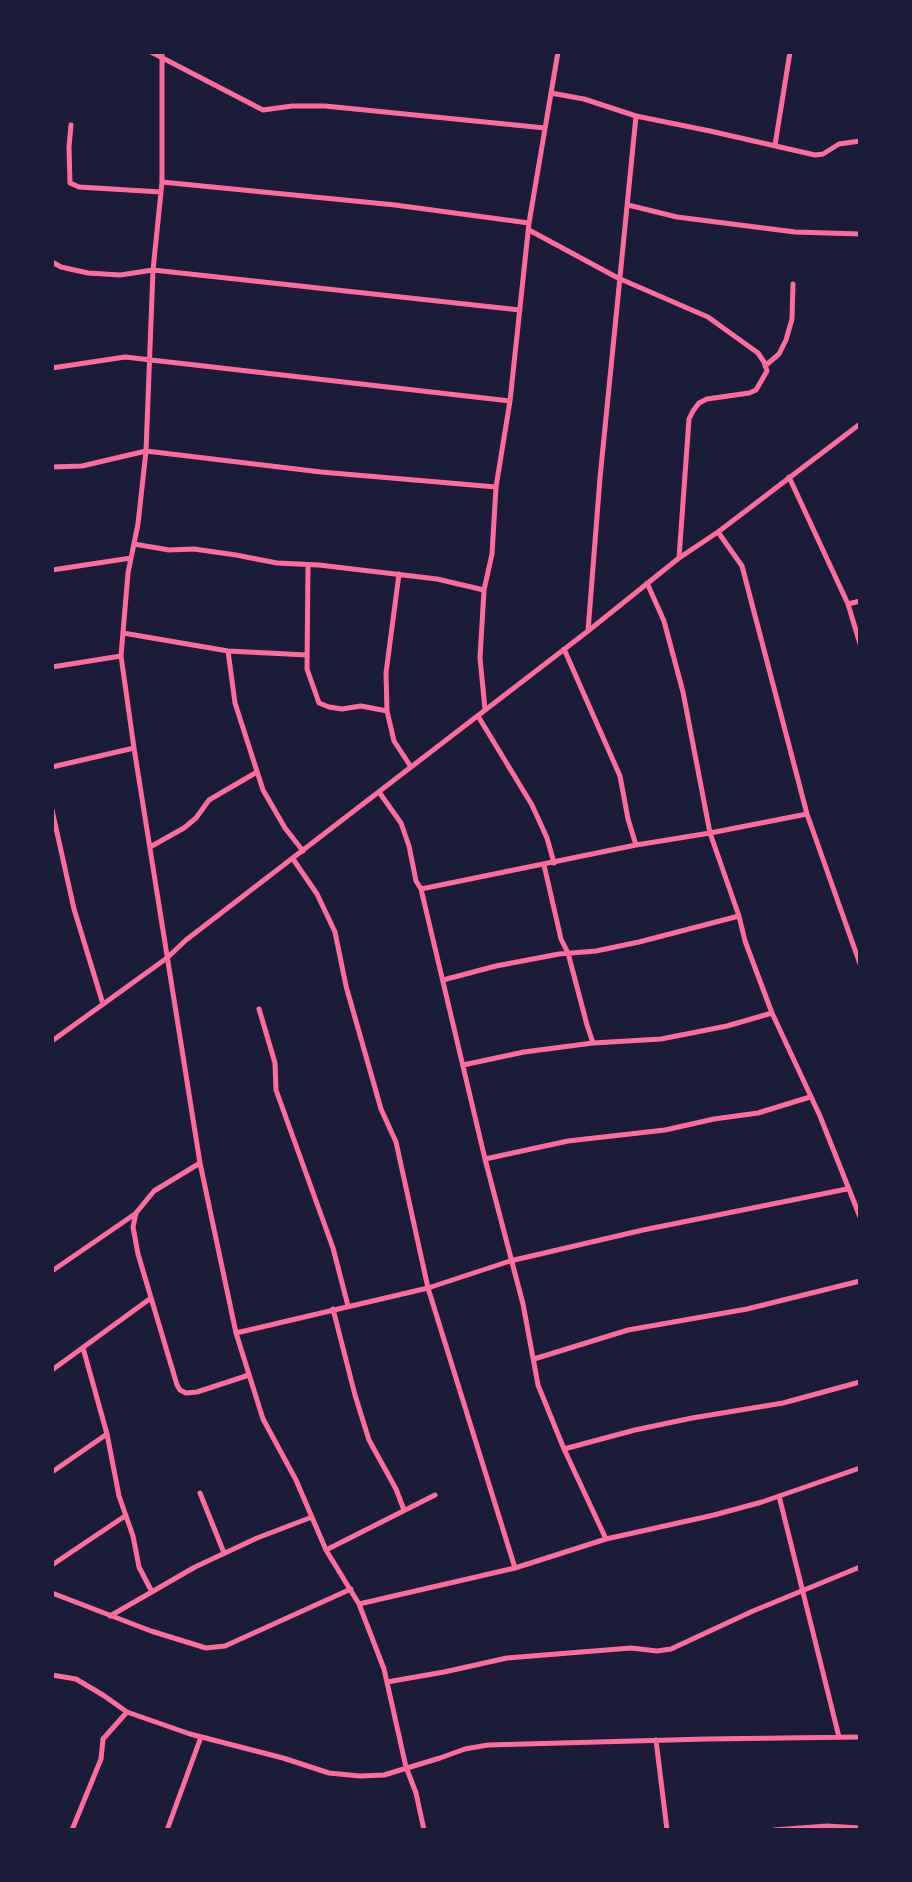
<!DOCTYPE html>
<style>
body{margin:0}
#map{position:relative;width:912px;height:1882px;overflow:hidden;background:#1b1b3a;font-family:Signika,sans-serif}
canvas{display:block}
.frame{position:absolute;inset:0;border:54px solid #1b1b3a;pointer-events:none}
</style>
<div id="map">
<canvas width="912" height="1882"></canvas>
<div class="frame"></div>
</div>
<script>
const ctx = document.querySelector('canvas').getContext('2d');
ctx.lineJoin = 'round';
const toPath = rows => new Path2D(rows.map(r => 'M' + r).join(''));
function trace(path, color, width, dash) { ctx.strokeStyle = color; ctx.lineWidth = width; ctx.lineCap = dash ? 'butt' : 'round'; ctx.setLineDash(dash || []); ctx.stroke(path); }
trace(toPath([
 [151,52,263,110,292,106,325,106,545,128],
 [162,52,162,182,153,270,146,451,138,524,128,573,121,656,134,748,200,1163,236,1333,263,1419,296,1480,326,1550,359,1604,384,1669,406,1767,416,1793,424,1830],
 [551,93,584,99,636,116,710,131,815,155,823,154,839,144,860,141],
 [71,125,69,147,70,183,79,187,161,192],
 [775,145,790,52],
 [162,182,395,205,529,223],
 [628,205,677,217,795,232,860,234],
 [529,230,618,278,708,317,758,353,764,362,767,371,756,390,749,393,707,399,699,403,693,411,689,419,679,558],
 [52,262,61,267,88,273,120,275,153,270,520,310],
 [765,366,779,354,786,340,792,319,793,284],
 [52,368,125,357,510,401],
 [52,467,82,466,146,451,321,472,496,487],
 [789,477,848,604,860,644],
 [718,532,742,566,807,814,860,964],
 [134,544,169,550,194,549,236,555,277,563,319,565,437,579,484,590],
 [308,565,307,669,319,703,329,707,342,709,361,706,387,711],
 [52,570,131,558],
 [399,574,386,673,387,711,394,741,411,767],
 [647,583,664,621,683,692,710,833,739,916,745,941,772,1013,820,1116,860,1217],
 [848,604,860,601],
 [588,631,600,478,636,116],
 [123,633,228,651,307,655],
 [564,649,620,776,628,819,636,845],
 [228,651,235,703,263,790,285,828,303,851],
 [52,667,121,656],
 [485,709,480,658,484,590,492,554,496,487,510,401,529,223,558,52],
 [478,716,532,805,547,838,554,863],
 [52,767,134,748],
 [379,792,401,823,409,846,416,881,421,889],
 [52,810,74,909,103,1004],
 [150,847,184,828,196,818,209,800,257,772],
 [293,859,317,894,335,932,346,986,381,1109,396,1142,428,1288,515,1568],
 [544,865,561,939,568,953,587,1025,593,1043],
 [443,980,496,966,559,954,596,951,639,942,739,916],
 [259,1009,275,1063,276,1090,333,1248,348,1306],
 [52,1041,167,958,186,940,588,631,679,558,718,532,860,424],
 [463,1065,524,1052,593,1043,661,1039,727,1026,772,1013],
 [485,1159,568,1141,665,1130,714,1119,758,1113,810,1097],
 [200,1163,154,1191,136,1213,133,1227,138,1254,177,1385,180,1390,186,1393,197,1392,249,1375],
 [52,1271,135,1214],
 [333,1309,355,1395,369,1440,396,1489,404,1510],
 [236,1333,428,1288,510,1261,643,1230,847,1189],
 [83,1348,107,1434,119,1496,133,1536,139,1567,152,1592],
 [534,1359,628,1330,747,1309,860,1281],
 [52,1370,151,1298],
 [564,1449,635,1430,692,1418,783,1403,860,1382],
 [52,1472,107,1434],
 [200,1493,224,1553],
 [779,1496,839,1737],
 [606,1539,564,1449,538,1385,523,1304,485,1159,421,889,636,845,710,833,807,814],
 [326,1550,435,1495],
 [52,1565,125,1516],
 [52,1593,151,1631,206,1648,225,1646,351,1589],
 [359,1604,515,1568,606,1539,714,1515,762,1502,860,1468],
 [110,1616,195,1567,257,1538,312,1517],
 [52,1675,76,1679,103,1695,127,1712,190,1734,283,1758,329,1773,360,1776,384,1775,440,1758,465,1749,488,1745,706,1739,860,1737],
 [387,1682,444,1672,507,1658,631,1648,657,1651,671,1649,753,1611,860,1567],
 [656,1740,667,1830],
 [72,1830,101,1759,103,1739,127,1712],
 [167,1830,201,1737],
 [774,1830,827,1826,860,1828]
]), '#ff6b9d', 5);
</script>
